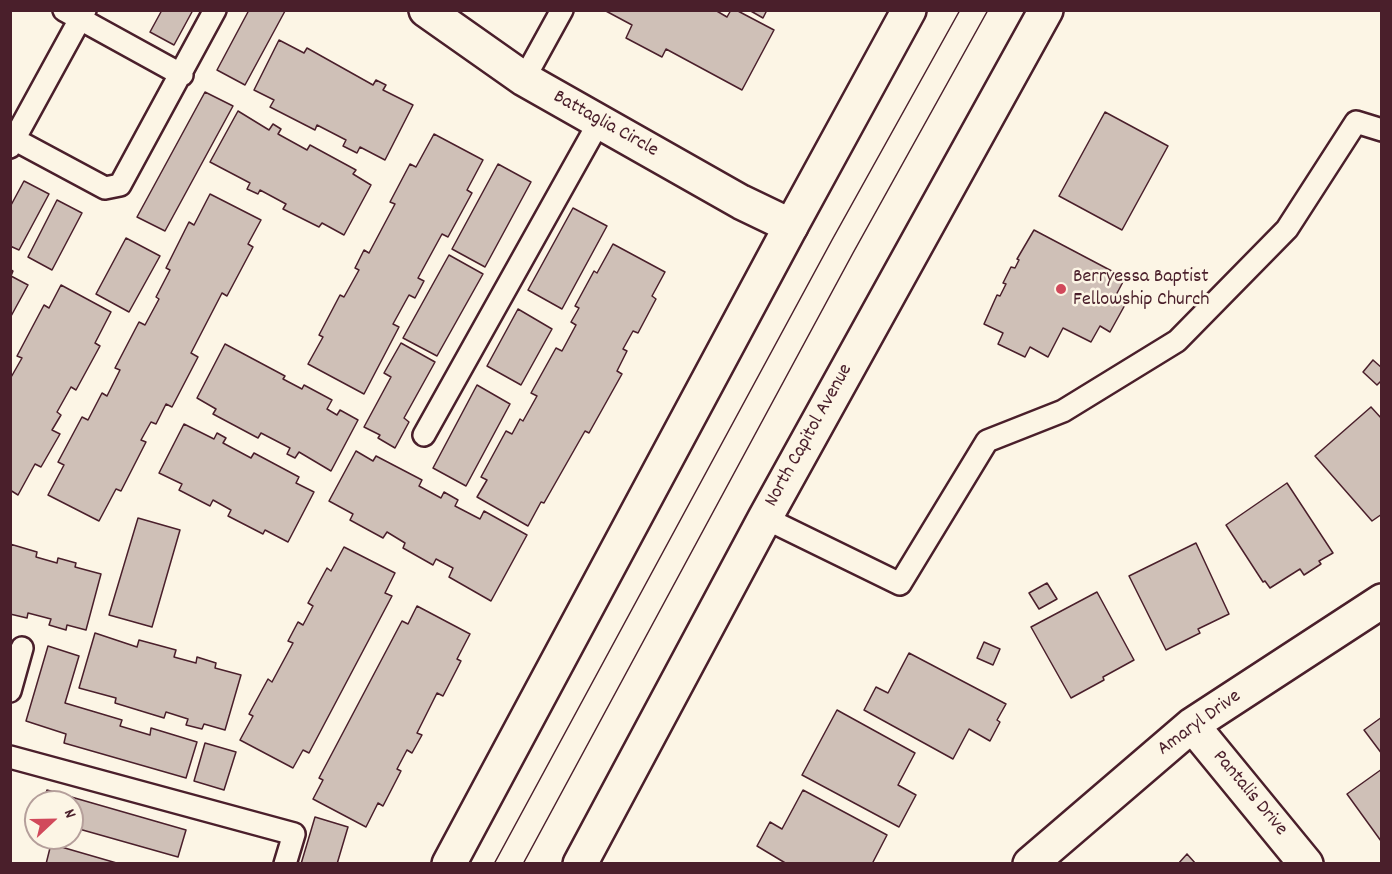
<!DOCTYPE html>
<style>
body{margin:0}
#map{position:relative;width:1392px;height:874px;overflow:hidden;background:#fcf5e5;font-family:Dekko,sans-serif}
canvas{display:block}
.frame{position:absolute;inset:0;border:12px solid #4a1f2b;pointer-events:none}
.north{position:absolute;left:24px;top:790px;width:60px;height:60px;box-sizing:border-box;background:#fcf5e5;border:2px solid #b59f9b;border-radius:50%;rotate:68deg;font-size:16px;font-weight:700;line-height:24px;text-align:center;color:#4a1f2b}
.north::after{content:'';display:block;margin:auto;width:21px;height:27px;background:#d1495b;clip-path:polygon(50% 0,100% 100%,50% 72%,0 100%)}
</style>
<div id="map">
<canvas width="1392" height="874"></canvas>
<div class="frame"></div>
<div class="north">N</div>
</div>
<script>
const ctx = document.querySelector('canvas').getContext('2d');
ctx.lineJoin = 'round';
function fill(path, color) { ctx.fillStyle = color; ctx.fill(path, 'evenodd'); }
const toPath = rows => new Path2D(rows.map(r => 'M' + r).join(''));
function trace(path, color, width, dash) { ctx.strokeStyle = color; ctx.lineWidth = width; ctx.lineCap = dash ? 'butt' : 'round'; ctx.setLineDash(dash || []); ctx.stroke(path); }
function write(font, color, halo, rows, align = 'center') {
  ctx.font = font + ' Dekko,sans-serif'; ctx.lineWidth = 5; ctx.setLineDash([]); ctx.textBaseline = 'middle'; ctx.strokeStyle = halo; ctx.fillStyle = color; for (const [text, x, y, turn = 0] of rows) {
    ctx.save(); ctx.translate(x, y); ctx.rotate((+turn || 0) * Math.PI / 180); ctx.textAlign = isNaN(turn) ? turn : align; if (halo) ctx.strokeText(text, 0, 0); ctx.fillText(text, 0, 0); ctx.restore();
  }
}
const building = toPath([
 [162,10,193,10,174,45,150,32,162,10],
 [249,10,285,11,245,85,217,70,249,10],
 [604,10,715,10,727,17,731,10,736,10,774,30,742,90,666,49,662,57,626,38,632,25,604,10],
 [749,10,767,10,763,18,749,10],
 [279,40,304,53,307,48,373,85,376,80,386,85,383,90,413,105,385,160,360,147,357,153,343,146,346,140,317,125,315,130,270,107,274,100,254,90,279,40],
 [205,92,233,106,165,231,137,217,205,92],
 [238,111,269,130,273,124,281,129,278,134,307,150,310,145,356,170,353,174,371,185,344,235,322,223,319,227,283,209,286,204,260,190,258,194,247,189,250,183,210,162,238,111],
 [1105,112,1168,146,1122,230,1059,196,1105,112],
 [434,134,483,160,467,190,472,193,448,237,442,234,418,278,424,281,415,298,409,295,393,324,399,327,364,394,308,364,323,337,319,335,340,295,344,297,359,270,355,268,364,250,369,253,395,204,390,202,410,164,416,167,434,134],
 [498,164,531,182,485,267,452,249,498,164],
 [24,181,49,194,19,250,10,246,10,207,24,181],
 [210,194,261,220,248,244,253,247,227,296,222,293,191,353,198,357,172,407,166,404,156,424,151,422,141,440,146,442,121,491,116,489,99,521,48,495,64,465,58,462,82,417,88,420,102,393,107,396,120,370,115,368,139,322,145,325,159,299,156,297,170,270,166,268,189,222,194,225,210,194],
 [57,200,82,213,52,270,28,257,57,200],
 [573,208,607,226,562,309,528,290,573,208],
 [1034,230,1125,278,1115,297,1126,303,1110,332,1100,326,1091,342,1063,328,1048,357,1030,347,1025,357,998,344,1003,333,984,324,997,295,1000,296,1006,284,1003,283,1011,267,1015,268,1019,260,1017,259,1034,230],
 [126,238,160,256,129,312,96,294,126,238],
 [613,244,665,272,652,296,656,299,638,333,633,331,623,349,627,351,617,371,622,374,589,433,585,431,544,503,541,502,528,526,477,497,487,480,481,477,506,431,512,434,520,419,523,421,537,396,531,393,556,348,562,351,576,325,571,322,579,308,575,306,594,271,597,273,613,244],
 [449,255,483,274,437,356,403,338,449,255],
 [10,269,13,271,11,276,28,285,10,318,10,269],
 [61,285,111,312,95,343,100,346,76,390,71,387,57,412,61,415,52,430,60,434,41,467,35,464,18,495,10,490,10,379,22,358,17,356,44,305,49,308,61,285],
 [518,309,552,329,521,385,487,366,518,309],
 [401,343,435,362,404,418,409,422,395,448,378,438,380,435,364,427,391,377,384,373,401,343],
 [225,344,285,376,283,379,302,389,304,385,332,400,327,409,337,415,340,410,358,420,331,471,299,452,295,458,287,454,290,448,261,433,258,438,213,414,216,409,197,398,225,344],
 [1373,360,1382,368,1382,380,1377,385,1363,372,1373,360],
 [477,385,510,404,466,486,433,468,477,385],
 [1371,407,1382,419,1382,514,1372,521,1315,456,1371,407],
 [184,424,214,439,217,433,226,438,223,443,251,458,254,453,299,477,296,483,314,492,288,542,265,530,263,534,228,516,231,510,213,500,210,506,179,490,182,484,159,473,184,424],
 [356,451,373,461,376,456,422,480,419,486,441,498,444,492,458,500,455,506,480,519,484,511,527,535,491,601,449,577,453,568,436,559,433,565,403,548,405,543,387,532,383,538,350,520,353,514,329,501,356,451],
 [1287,483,1333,553,1319,561,1321,564,1304,575,1300,569,1270,588,1265,581,1263,582,1226,525,1287,483],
 [138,518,180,530,152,627,109,615,138,518],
 [1196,543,1229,614,1198,629,1200,633,1166,650,1129,576,1196,543],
 [10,544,37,552,36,557,57,563,58,558,76,563,75,567,101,574,86,630,67,625,66,630,49,625,51,619,28,613,27,618,10,614,10,544],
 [344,547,395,573,385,593,392,596,309,753,303,750,293,768,240,740,253,716,249,714,268,679,272,682,293,643,288,641,298,622,303,625,313,606,308,603,327,568,331,571,344,547],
 [1047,583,1057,599,1039,609,1029,593,1047,583],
 [1097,592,1134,660,1103,677,1104,680,1071,698,1031,627,1097,592],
 [417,606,470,634,457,659,461,661,443,696,437,693,417,733,422,735,412,753,407,750,397,769,401,771,383,806,378,803,366,827,313,799,323,780,319,778,402,621,408,624,417,606],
 [95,633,137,647,139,640,176,650,174,657,196,663,197,657,216,663,215,668,241,675,225,730,204,724,202,729,186,725,188,719,166,712,164,718,115,703,116,698,79,688,95,633],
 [984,642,1000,649,993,665,977,658,984,642],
 [48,646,79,656,65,703,122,720,120,726,150,735,151,728,197,742,186,778,64,743,66,734,26,721,48,646],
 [909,653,1006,704,997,720,1000,722,990,741,969,729,953,759,864,710,876,687,888,693,909,653],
 [837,710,915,753,898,785,916,795,899,827,802,775,837,710],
 [1382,717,1382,754,1364,730,1382,717],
 [205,743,236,752,224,790,194,781,205,743],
 [1382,769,1382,840,1381,841,1347,794,1382,769],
 [47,790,186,830,178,857,72,827,72,802,43,802,47,790],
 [803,790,887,835,872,864,787,864,757,846,770,822,782,829,803,790],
 [315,817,348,827,337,864,301,864,315,817],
 [51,844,120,864,46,864,51,844],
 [1187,854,1196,864,1178,864,1187,854]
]);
fill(building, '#cfc0b7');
trace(building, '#4a1f2b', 1.5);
const lane = toPath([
 [64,10,182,75],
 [524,79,562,10],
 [10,137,105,188,120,185,215,10],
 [10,147,85,10],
 [424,435,599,122],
 [765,518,900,584,987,441,1063,411,1177,341,1287,229,1356,122,1382,130],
 [10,691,22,648],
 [10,757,294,834,285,864]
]);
const street = toPath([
 [426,10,524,79,741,202,791,226],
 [1192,725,1306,864],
 [1030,864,1192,725,1382,601]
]);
const primary = toPath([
 [449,864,791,226,909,10],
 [580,864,765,518,1046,10]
]);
trace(lane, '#4a1f2b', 26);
trace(street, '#4a1f2b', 38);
trace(primary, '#4a1f2b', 38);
trace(lane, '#fcf5e5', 21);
trace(street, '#fcf5e5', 33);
trace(primary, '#fcf5e5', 33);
trace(toPath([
 [494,864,832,240,960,10],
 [523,864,853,253,988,10]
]), '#4a1f2b', 1.5);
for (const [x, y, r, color] of [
 [1061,289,6,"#d1495b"]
]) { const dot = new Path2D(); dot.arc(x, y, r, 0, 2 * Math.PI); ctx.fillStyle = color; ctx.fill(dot); trace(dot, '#fcf5e5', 2); }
write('20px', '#4a1f2b', '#fcf5e5', [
 ["Battaglia Circle",605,125,29],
 ["North Capitol Avenue",810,436,-61],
 ["Amaryl Drive",1200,724,-36],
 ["Pantalis Drive",1249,794,50]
]);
write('20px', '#4a1f2b', '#fcf5e5', [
 ["Berryessa Baptist",1073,278],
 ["Fellowship Church",1073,301]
], 'left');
</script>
